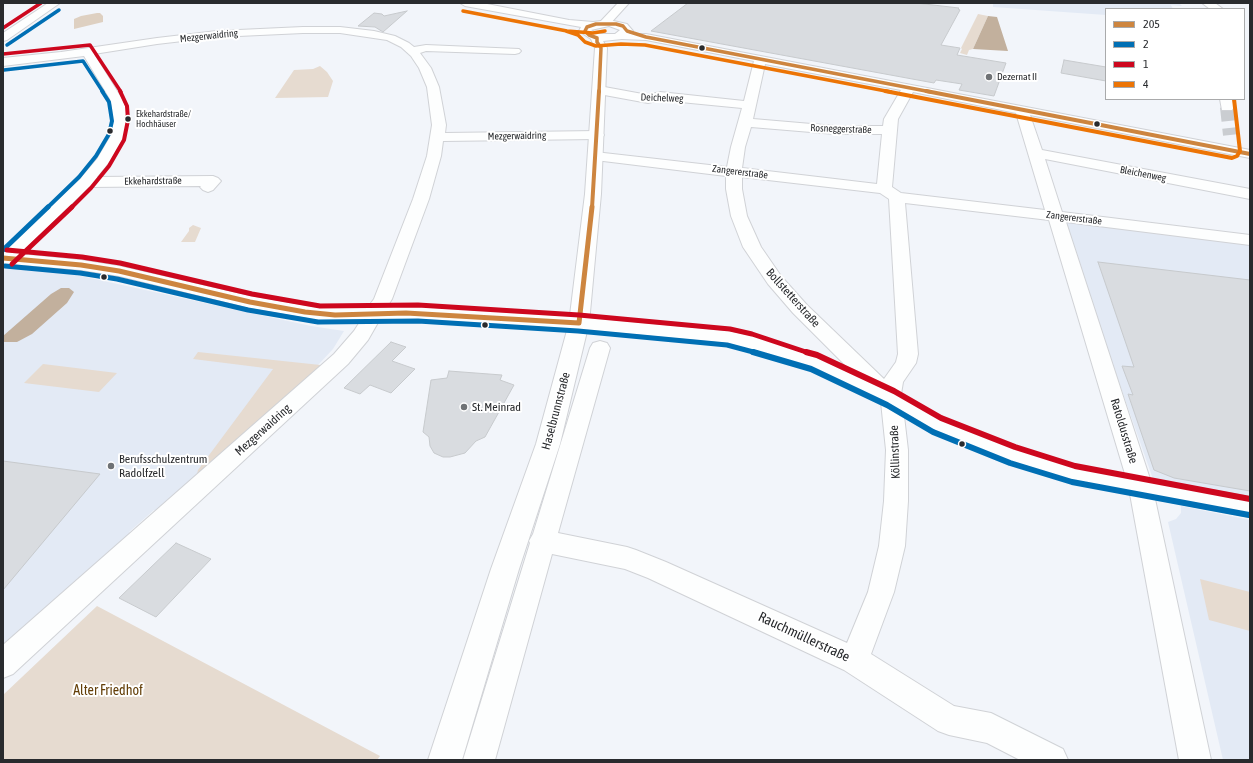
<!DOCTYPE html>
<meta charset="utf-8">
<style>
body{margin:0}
#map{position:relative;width:1253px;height:763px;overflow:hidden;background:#f2f5fa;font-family:"Asap Condensed",sans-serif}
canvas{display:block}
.frame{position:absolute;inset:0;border:4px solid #292b2e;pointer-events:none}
.legend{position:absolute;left:1105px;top:8px;width:140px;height:92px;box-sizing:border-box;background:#fff;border:1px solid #a9aaab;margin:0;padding:5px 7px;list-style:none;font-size:12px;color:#292b2e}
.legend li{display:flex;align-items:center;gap:8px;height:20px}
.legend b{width:20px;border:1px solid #a9aaab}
</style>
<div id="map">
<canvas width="1253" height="763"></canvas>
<div class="frame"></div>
<ul class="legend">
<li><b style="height:5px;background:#cd853f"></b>205</li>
<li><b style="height:5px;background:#006fb4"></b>2</li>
<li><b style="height:5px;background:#cd071e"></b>1</li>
<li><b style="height:5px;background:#ec7405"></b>4</li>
</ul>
</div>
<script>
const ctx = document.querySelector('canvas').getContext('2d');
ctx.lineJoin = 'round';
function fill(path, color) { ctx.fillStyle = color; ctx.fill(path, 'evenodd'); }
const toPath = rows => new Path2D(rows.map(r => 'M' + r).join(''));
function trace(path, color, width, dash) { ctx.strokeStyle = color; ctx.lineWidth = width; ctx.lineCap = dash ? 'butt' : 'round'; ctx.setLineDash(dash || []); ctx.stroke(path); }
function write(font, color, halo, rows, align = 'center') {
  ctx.font = font + ' "Asap Condensed",sans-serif'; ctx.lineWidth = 4; ctx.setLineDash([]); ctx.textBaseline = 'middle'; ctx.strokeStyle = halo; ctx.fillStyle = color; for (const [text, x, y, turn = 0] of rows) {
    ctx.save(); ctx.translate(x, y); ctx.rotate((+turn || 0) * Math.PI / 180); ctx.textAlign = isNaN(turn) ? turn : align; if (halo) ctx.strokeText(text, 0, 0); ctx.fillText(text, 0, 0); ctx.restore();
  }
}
fill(toPath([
 [993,3,1179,3,1182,6,1171,5,1173,9,1106,9,1106,15,993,7],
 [1061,217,1250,242,1250,502,1154,482],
 [14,268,67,273,311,326,344,331,333,349,264,423,168,517,154,510,129,532,142,540,3,664,3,270],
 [1181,506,1250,520,1250,760,1223,760,1168,522,1176,519,1181,513]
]), '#e3eaf5');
fill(toPath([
 [978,14,988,16,973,49,969,50,967,55,960,53,962,49,961,48],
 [320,66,327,72,333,81,328,97,275,98,294,70,313,69],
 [193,225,201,228,195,242,181,242,189,231,189,228],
 [198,352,330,366,207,477,197,474,198,470,273,369,193,359],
 [43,364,117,373,99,392,24,383],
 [1200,579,1250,592,1250,631,1209,620],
 [97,606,114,615,380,756,377,760,3,760,3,695]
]), '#e6dbd0');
fill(toPath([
 [97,13,100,13,103,16,103,22,74,29,74,19,81,16]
]), '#ded0c1');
fill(toPath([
 [988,16,997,17,1008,51,973,49],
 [61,288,69,288,74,292,67,303,32,334,17,342,3,342,3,336,51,294]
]), '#c2b09d');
const building = toPath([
 [688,3,916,3,959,8,958,9,960,10,941,45,960,48,957,55,1006,63,994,96,959,90,962,84,936,80,934,83,651,31,688,3],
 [407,11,383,32,375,27,358,26,374,13,382,14,384,16,407,11],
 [1064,60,1106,67,1106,81,1061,73,1064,60],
 [1098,262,1250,280,1250,491,1174,478,1154,470,1128,394,1133,395,1122,366,1134,367,1098,262],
 [391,342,406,347,392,361,415,369,391,393,370,385,360,394,344,388,391,342],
 [449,371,502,375,500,380,514,385,485,437,476,441,465,453,450,457,443,457,434,453,430,446,429,437,423,432,431,380,447,378,449,371],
 [3,461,100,474,3,590,3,461],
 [176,543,211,559,156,617,119,598,176,543]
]);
fill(building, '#d9dce0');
trace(building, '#c7cacd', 1);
trace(toPath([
 [1227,107,1230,135]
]), '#cacdd1', 14, [14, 7]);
const minor = toPath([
 [48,3,60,3,7,40,3,41,3,33,48,3],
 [618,3,629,3,609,25,601,25,600,23,601,21,618,3],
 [1202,3,1215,3,1223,9,1210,9,1202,3],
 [303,27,340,27,374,31,395,36,409,43,414,47,426,45,519,49,521,51,519,53,515,54,426,51,420,53,431,68,439,87,446,125,445,133,597,131,602,132,604,135,602,138,597,139,443,141,441,156,429,199,392,299,387,307,418,307,579,317,728,331,757,337,821,357,850,370,793,313,768,284,743,247,731,216,726,189,726,176,595,160,590,159,588,156,590,153,595,152,727,167,731,147,742,108,660,100,648,103,599,94,595,93,593,90,595,87,599,86,648,95,660,92,744,101,754,61,646,40,621,39,615,36,617,34,646,34,1250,150,1250,158,1030,115,1042,150,1250,189,1250,199,1045,159,1062,212,1250,235,1250,245,1066,222,1150,479,1250,497,1250,517,1155,499,1211,760,1179,760,1130,494,1073,483,1004,461,929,431,904,416,908,450,908,501,905,546,894,592,871,654,954,706,991,713,1063,749,1068,760,1020,760,987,743,949,735,938,731,844,670,648,578,625,569,552,554,495,760,463,760,530,543,529,541,533,534,590,348,593,343,600,341,607,343,610,348,558,533,627,547,636,550,666,562,847,643,868,592,879,546,884,501,886,450,881,402,807,367,746,348,728,343,579,329,418,319,380,319,368,340,348,364,13,674,3,678,3,645,334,354,354,331,361,320,319,320,250,308,119,276,81,270,10,264,3,266,3,251,80,179,97,159,110,137,113,121,112,108,110,99,84,56,3,66,3,58,61,52,157,38,217,31,303,27],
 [303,33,340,33,387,40,401,47,411,56,419,68,427,87,432,125,427,156,413,199,374,299,368,307,319,308,250,296,119,266,81,260,20,254,89,187,201,186,200,187,203,190,208,192,213,190,221,181,218,178,213,176,97,177,110,161,124,137,127,121,126,108,122,99,94,54,157,44,217,37,303,33],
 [765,64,901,90,884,119,883,126,835,126,753,119,765,64],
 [913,92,1016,113,1045,210,901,193,892,187,898,119,913,92],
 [751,127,835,134,882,134,877,184,742,168,745,147,751,127],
 [742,177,880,193,889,199,898,354,896,362,884,379,807,305,781,276,761,247,747,216,742,189,742,177],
 [905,203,1049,220,1125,474,1073,465,1019,448,945,419,901,394,903,382,916,363,918,354,905,203],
 [1220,99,1232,99,1234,107,1232,110,1222,110,1220,99]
]);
const major = toPath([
 [460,3,482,3,569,20,593,22,609,20,627,24,633,31,622,39,603,41,607,48,601,194,589,323,560,444,519,569,462,760,428,760,491,569,536,444,569,323,585,194,595,48,591,39,579,31,581,27,465,6,460,3],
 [609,26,620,30,615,34,602,34,596,33,591,30,609,26]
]);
trace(minor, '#d0d2d6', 2);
trace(major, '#d0d2d6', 2);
fill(minor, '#fdfefe');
fill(major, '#fdfefe');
trace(toPath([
 [599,92,601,48,597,42,597,38,589,35,585,31,587,27,596,24,616,24,623,26,627,31,646,37,931,92]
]), '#cd853f', 3.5);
trace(toPath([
 [926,91,1250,154],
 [592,208,599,91]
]), '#cd853f', 4);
trace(toPath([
 [3,258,81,265,119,271,250,302,305,312,335,315,406,313,579,323],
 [579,323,592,207]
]), '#cd853f', 5);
trace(toPath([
 [7,45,59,10],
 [4,70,83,61,103,92]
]), '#006fb4', 3.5);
trace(toPath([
 [47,208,79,177,96,156,109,134,112,121,109,102,102,91]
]), '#006fb4', 4);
trace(toPath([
 [3,250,48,207],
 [5,266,80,273,117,279,248,310,318,322,418,321,578,331,727,345,757,353]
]), '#006fb4', 5);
trace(toPath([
 [753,352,811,369,887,405,933,432,1010,463,1072,482,1249,515]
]), '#006fb4', 6);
trace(toPath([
 [3,28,41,3],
 [3,54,90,45,121,92]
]), '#cd071e', 3.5);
trace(toPath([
 [71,208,91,188,109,166,124,140,128,120,127,106,120,91]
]), '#cd071e', 4);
trace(toPath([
 [7,250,82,257,120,263,252,294,320,306,418,305,579,315,730,329,752,334,809,353],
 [12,264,72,207]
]), '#cd071e', 5);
trace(toPath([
 [806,352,817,355,894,391,941,418,1015,447,1075,466,1250,499]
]), '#cd071e', 6);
trace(toPath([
 [463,11,567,31,593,33,605,31],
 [566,31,578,35,585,42,596,46,621,44,645,45,891,92]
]), '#ec7405', 3.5);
trace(toPath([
 [885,91,1232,158,1237,156,1240,151,1234,99]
]), '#ec7405', 4);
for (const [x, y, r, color] of [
 [702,48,3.5,"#292b2e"],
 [989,77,4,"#6f7275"],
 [128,119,3.5,"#292b2e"],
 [1097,124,3.5,"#292b2e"],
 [110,131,3.5,"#292b2e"],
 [104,277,3.5,"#292b2e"],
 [485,325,3.5,"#292b2e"],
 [464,407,4,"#6f7275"],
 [962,444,3.5,"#292b2e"],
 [111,466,4,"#6f7275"]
]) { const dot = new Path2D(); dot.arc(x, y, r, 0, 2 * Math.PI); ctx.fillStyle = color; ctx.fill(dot); trace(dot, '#fff', 1.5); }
write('9px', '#292b2e', '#fff', [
 ["Ekkehardstraße/",136,114],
 ["Hochhäuser",136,124]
], 'left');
write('10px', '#292b2e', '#fff', [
 ["Mezgerwaidring",209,36,-6],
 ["Deichelweg",662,98,2],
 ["Rosneggerstraße",841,129,2],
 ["Mezgerwaidring",517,136,-1],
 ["Zangererstraße",740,172,7],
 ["Bleichenweg",1143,174,11],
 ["Ekkehardstraße",153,181,-1],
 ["Zangererstraße",1074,218,7]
]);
write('10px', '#292b2e', '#fff', [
 ["Dezernat II",997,77]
], 'left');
write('12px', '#292b2e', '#fff', [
 ["Bollstetterstraße",793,298,48],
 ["Haselbrunnstraße",556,411,-75],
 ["Mezgerwaidring",263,430,-42],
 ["Ratoldusstraße",1124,431,73],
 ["Köllinstraße",895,452,-92]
]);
write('12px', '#292b2e', '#fff', [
 ["St. Meinrad",472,407],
 ["Berufsschulzentrum",119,459],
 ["Radolfzell",119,473]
], 'left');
write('14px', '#292b2e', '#fff', [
 ["Rauchmüllerstraße",804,637,25]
]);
write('14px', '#633e07', '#fff', [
 ["Alter Friedhof",108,691]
]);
</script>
